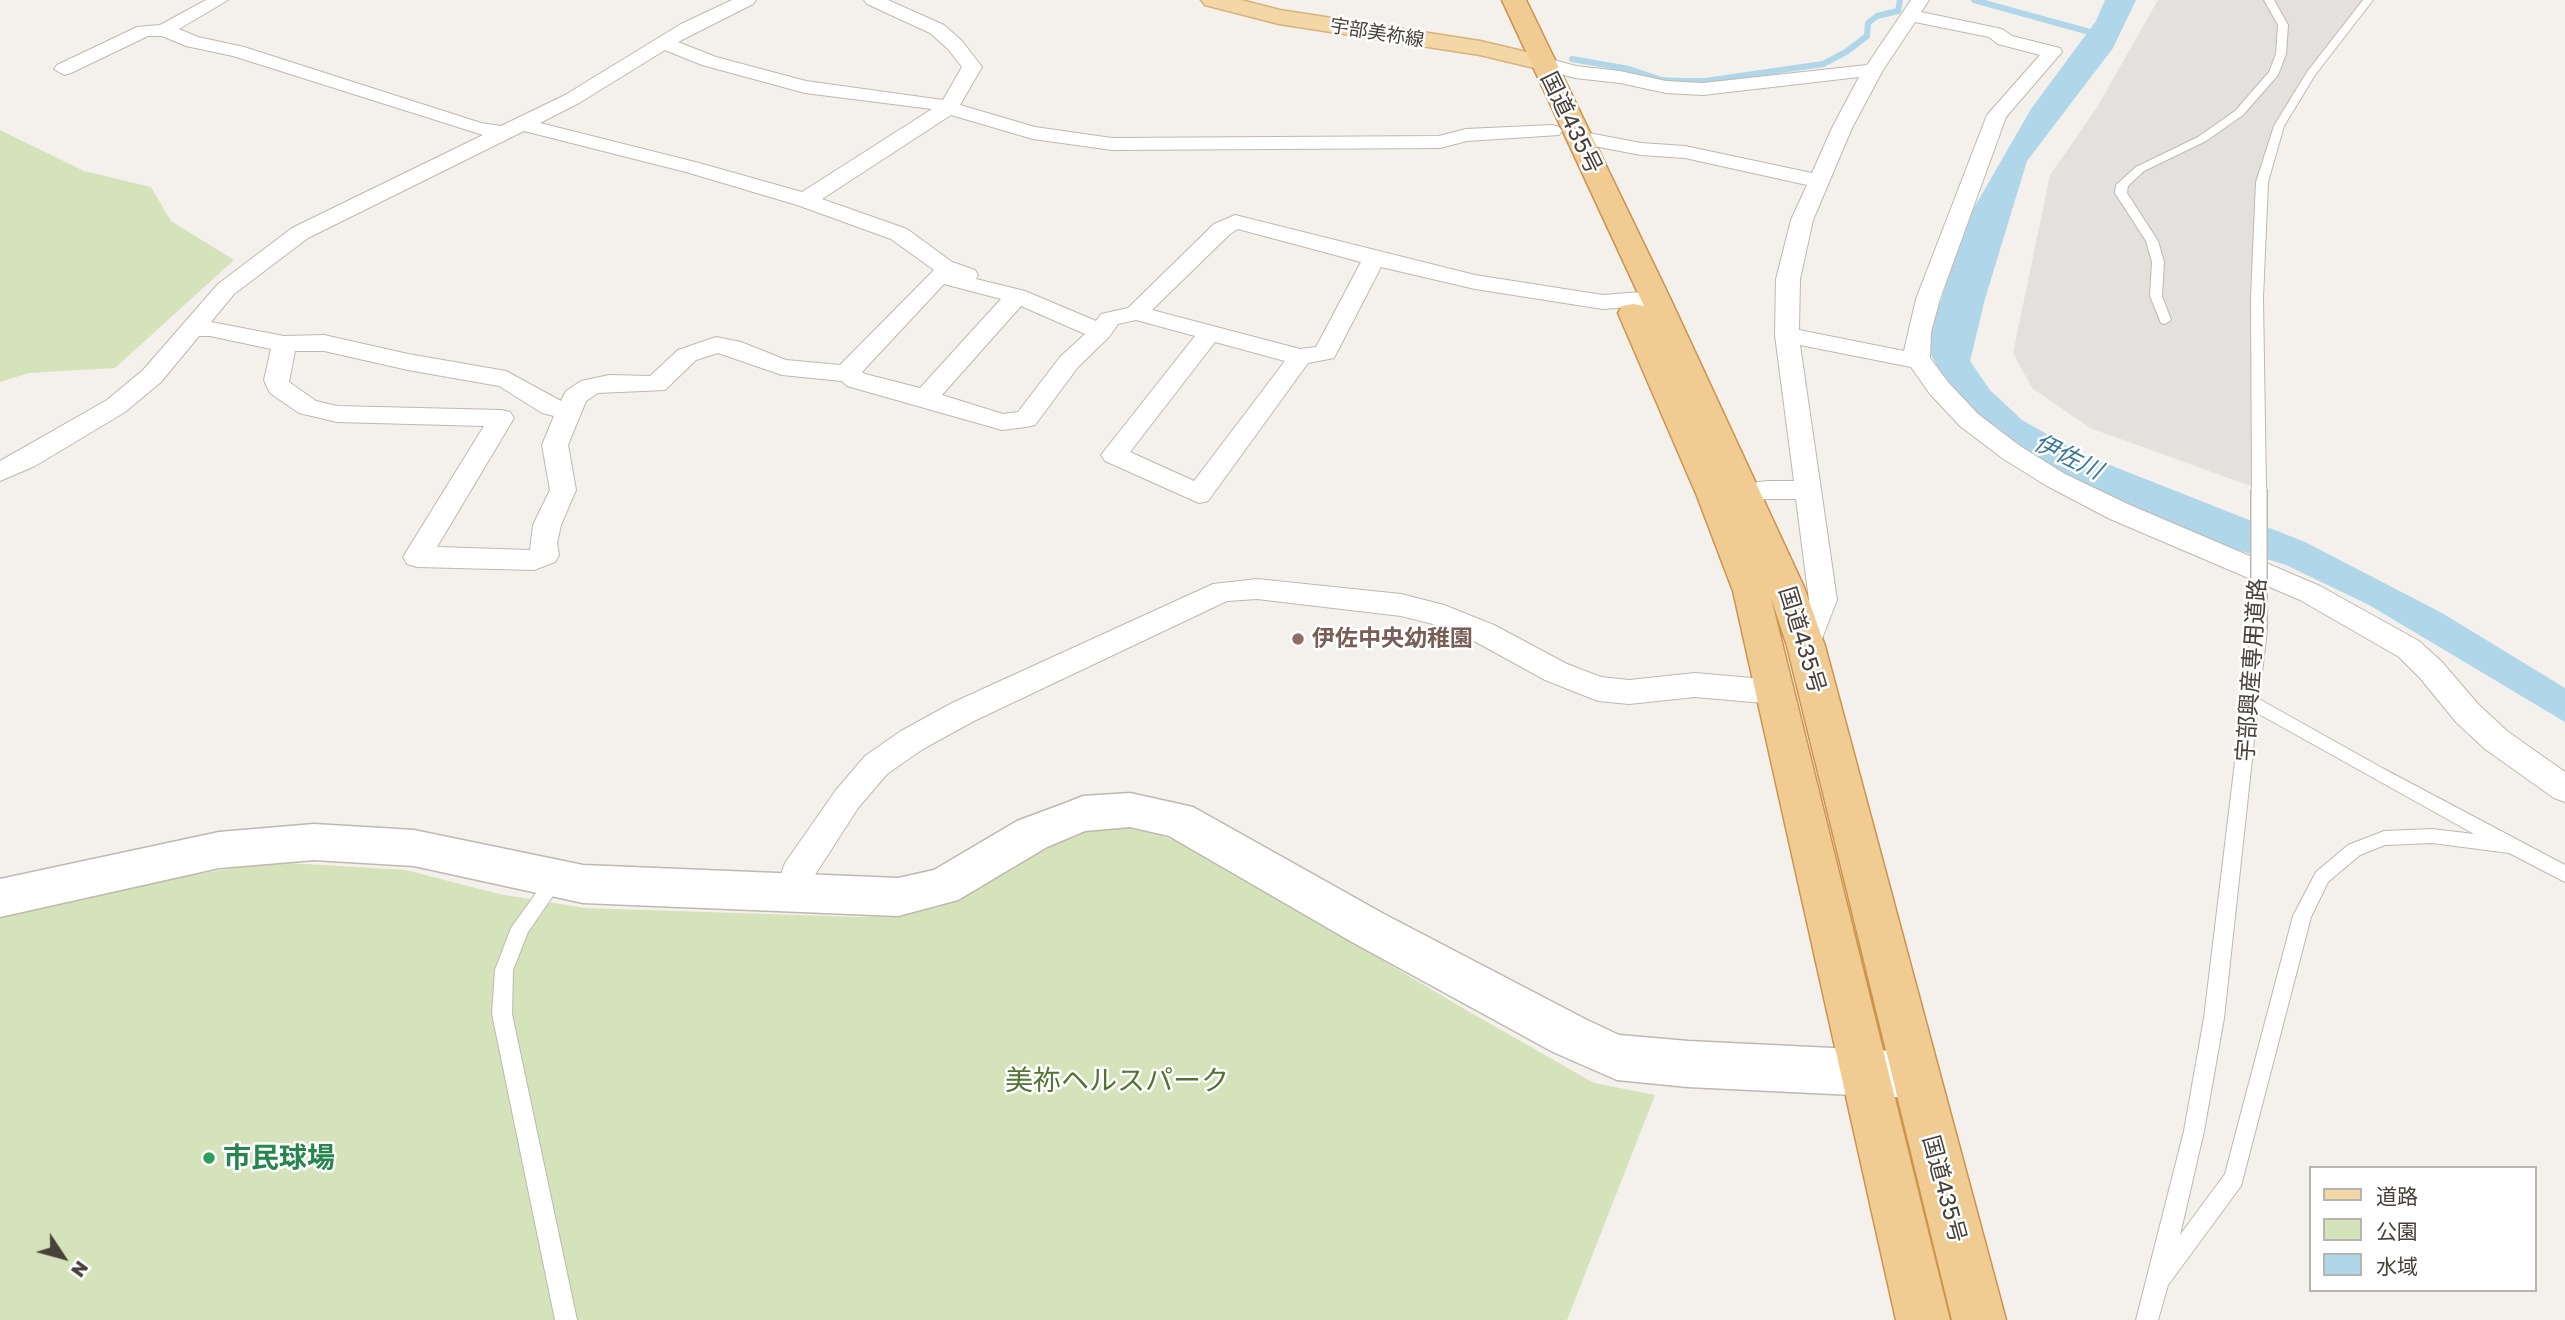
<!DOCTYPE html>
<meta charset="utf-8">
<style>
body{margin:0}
#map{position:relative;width:2565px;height:1320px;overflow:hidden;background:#f4f1ec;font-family:"Golos Text","Noto Sans JP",sans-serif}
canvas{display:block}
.legend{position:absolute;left:2309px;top:1166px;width:228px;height:126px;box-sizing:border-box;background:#fff;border:2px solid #b6b3b0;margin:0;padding:9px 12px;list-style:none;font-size:21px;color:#48413a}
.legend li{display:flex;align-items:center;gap:14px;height:35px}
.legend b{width:35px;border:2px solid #b6b3b0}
.north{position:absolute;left:28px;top:1222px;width:70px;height:70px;-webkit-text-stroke:5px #fff;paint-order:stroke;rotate:126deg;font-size:19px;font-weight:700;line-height:28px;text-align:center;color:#48413a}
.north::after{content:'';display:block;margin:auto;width:24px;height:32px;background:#48413a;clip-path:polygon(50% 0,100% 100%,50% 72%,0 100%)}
</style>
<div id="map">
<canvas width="2565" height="1320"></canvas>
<ul class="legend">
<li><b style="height:9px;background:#f3d7a6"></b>道路</li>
<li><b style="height:19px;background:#d4e3ba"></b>公園</li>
<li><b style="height:19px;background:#b0d6e9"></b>水域</li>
</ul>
<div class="north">N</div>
</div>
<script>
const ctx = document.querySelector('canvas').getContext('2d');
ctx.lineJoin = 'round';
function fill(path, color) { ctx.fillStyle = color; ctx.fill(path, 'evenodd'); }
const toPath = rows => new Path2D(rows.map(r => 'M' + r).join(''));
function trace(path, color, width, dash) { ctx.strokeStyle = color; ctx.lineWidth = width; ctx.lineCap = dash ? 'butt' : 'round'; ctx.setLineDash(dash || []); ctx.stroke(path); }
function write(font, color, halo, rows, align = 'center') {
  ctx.font = font + ' "Golos Text","Noto Sans JP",sans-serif'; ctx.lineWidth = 5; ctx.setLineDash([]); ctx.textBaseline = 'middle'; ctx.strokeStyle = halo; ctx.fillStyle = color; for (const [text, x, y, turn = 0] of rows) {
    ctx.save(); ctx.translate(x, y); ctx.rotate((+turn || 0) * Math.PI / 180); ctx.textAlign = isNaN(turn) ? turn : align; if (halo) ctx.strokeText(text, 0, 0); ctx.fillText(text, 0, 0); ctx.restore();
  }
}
fill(toPath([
 [2158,0,2368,0,2279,126,2262,182,2259,489,2090,428,2032,388,2013,353,2050,175,2096,109]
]), '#e4e0dd');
fill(toPath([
 [0,130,84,171,151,187,171,221,234,260,115,368,29,373,0,382],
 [1093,826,1138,829,1190,845,1454,1003,1594,1083,1655,1095,1567,1320,0,1320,0,918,179,877,272,862,406,870,499,894,585,908,859,917,909,914,948,902,1044,846]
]), '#d4e3ba');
fill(toPath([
 [2105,0,2136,0,2113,48,2027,161,1985,299,1970,361,1990,390,2022,420,2082,454,2305,542,2442,613,2565,688,2565,722,2369,605,2286,565,2225,546,2097,492,2039,459,2004,437,1968,407,1940,373,1929,350,1932,328,1967,220,2031,109,2096,21]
]), '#b0d6e9');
trace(toPath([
 [1974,0,2097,34],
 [1572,59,1629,69,1662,80,1681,81,1705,81,1823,64,1846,52,1867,36,1868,23,1877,16,1898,11,1900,0]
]), '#b0d6e9', 6);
const service = toPath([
 [2264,0,2274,0,2288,25,2286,54,2278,75,2243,115,2206,141,2144,171,2128,186,2127,193,2158,241,2164,262,2162,296,2171,320,2165,324,2161,323,2150,296,2152,262,2146,241,2115,193,2116,185,2136,167,2198,137,2235,111,2269,72,2276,54,2278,25,2264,0],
 [2363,0,2373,0,2315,75,2284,126,2268,182,2263,298,2266,489,2259,494,2252,489,2251,298,2256,182,2274,126,2307,72,2363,0],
 [2259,624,2267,630,2259,699,2384,769,2565,865,2565,882,2509,853,2432,843,2385,845,2360,855,2328,882,2311,917,2241,1186,2168,1285,2158,1320,2136,1320,2184,1131,2204,1018,2251,630,2259,624],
 [2257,713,2474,834,2432,829,2384,831,2348,845,2316,872,2293,916,2225,1174,2180,1235,2204,1131,2224,1018,2257,713],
 [555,872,561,875,564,880,528,932,513,970,512,1014,577,1320,555,1320,492,1014,495,970,511,928,549,875,555,872]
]);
const minor = toPath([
 [206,0,228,0,179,29,198,37,244,47,481,123,501,126,565,95,681,24,732,0,756,0,753,4,678,42,716,57,806,81,943,100,962,67,948,49,930,33,867,4,864,0,888,0,944,25,962,41,982,67,960,105,1035,127,1112,138,1439,136,1466,129,1552,125,1559,127,1562,131,1559,135,1467,141,1440,148,1112,150,1033,139,951,115,822,199,907,229,952,262,975,270,978,275,976,279,1025,291,1096,321,1101,314,1128,308,1214,224,1235,215,1475,275,1603,295,1655,291,1663,293,1667,298,1663,303,1655,305,1603,309,1475,289,1381,267,1334,358,1308,363,1208,501,1199,503,1105,461,1101,455,1195,336,1136,320,1118,324,1109,337,1078,367,1035,425,1026,427,1002,430,847,386,842,381,782,375,718,353,696,360,665,390,598,393,586,401,568,445,576,490,561,525,557,543,559,555,555,562,534,570,417,567,407,564,403,557,484,426,337,422,299,413,270,393,267,387,264,380,271,349,210,336,199,336,161,382,125,412,35,466,0,481,0,461,107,400,143,370,218,284,292,228,483,135,233,56,186,46,162,36,148,36,71,73,64,75,54,69,57,65,137,27,160,25,206,0],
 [665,50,702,65,805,93,932,109,802,192,699,163,540,123,579,103,665,50],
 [524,131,686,172,797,205,891,239,934,270,840,365,786,360,741,342,716,337,678,350,650,376,609,375,581,381,566,391,561,401,506,371,408,354,324,335,284,336,211,322,234,294,308,238,524,131],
 [1238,229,1361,262,1316,347,1300,349,1152,310,1230,234,1238,229],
 [944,284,1001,299,920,388,865,374,862,372,944,284],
 [1021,306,1085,334,1060,357,1018,412,1003,414,942,395,1021,306],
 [1215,342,1285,361,1194,481,1130,452,1215,342],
 [295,351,324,351,408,370,499,386,542,413,554,416,542,445,550,490,533,525,530,550,437,547,514,418,510,412,501,410,337,406,316,401,289,382,295,351],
 [1911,0,1929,0,1921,12,2002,29,2012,36,2060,48,2062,52,2006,117,1940,299,1931,332,1930,358,1948,382,1978,414,2020,446,2065,474,2130,505,2320,586,2419,641,2442,662,2478,704,2507,731,2565,772,2565,802,2554,798,2485,749,2456,722,2420,678,2399,657,2300,600,2110,519,2047,486,2002,458,1960,426,1930,394,1911,367,1800,345,1837,600,1816,654,1806,657,1796,654,1791,646,1809,600,1796,499,1767,499,1721,505,1712,503,1708,496,1712,489,1721,487,1767,481,1794,481,1775,335,1776,279,1791,220,1807,185,1685,158,1641,155,1578,143,1571,141,1568,137,1571,133,1578,131,1641,143,1685,146,1812,173,1832,128,1859,77,1703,95,1666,93,1620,83,1575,78,1536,67,1533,63,1543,57,1576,66,1620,71,1666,81,1703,83,1867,65,1911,0],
 [1915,22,1989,37,1998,44,2040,55,1987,115,1916,299,1904,351,1799,330,1800,279,1813,220,1852,128,1883,70,1915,22],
 [1257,579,1401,594,1444,605,1494,625,1567,664,1601,677,1629,680,1695,673,1775,680,1786,684,1790,692,1786,700,1775,704,1695,697,1629,704,1598,701,1545,680,1474,641,1437,625,1401,616,1257,599,1227,601,974,721,923,749,887,774,858,808,813,878,803,905,791,910,779,905,774,895,785,863,836,790,865,756,901,731,952,703,1213,584,1257,579]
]);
const tertiary = toPath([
 [1130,793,1193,807,1384,914,1587,1020,1619,1035,1688,1041,1915,1052,1932,1059,1939,1075,1932,1091,1915,1098,1688,1087,1617,1080,1553,1052,1352,942,1169,836,1130,827,1085,831,1047,847,958,900,898,916,583,903,414,866,314,860,219,868,0,917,0,879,219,832,314,824,414,830,583,865,898,878,934,870,1017,821,1068,802,1083,796,1130,793]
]);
const primary = toPath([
 [1201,0,1241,0,1280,10,1480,41,1552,58,1555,63,1552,68,1543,70,1480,55,1279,24,1205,5,1201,0]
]);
const trunk = toPath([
 [1502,0,1526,0,1670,298,1804,587,1825,646,2006,1320,1952,1320,1787,646,1771,598,1950,1320,1896,1320,1733,591,1697,496,1618,313,1622,306,1633,304,1644,306,1502,0]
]);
trace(service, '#bfb8af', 2);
trace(minor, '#bfb8af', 2);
trace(tertiary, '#bfb8af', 3);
trace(primary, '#d7b377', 3);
trace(trunk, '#cc944e', 3);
fill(service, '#fff');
fill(minor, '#fff');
fill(tertiary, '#fff');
fill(primary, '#f3d7a6');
fill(trunk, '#f0cb92');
const serviceBridge = toPath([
 [2259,489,2259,630]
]);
trace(serviceBridge, '#bfb8af', 18, []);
trace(serviceBridge, '#fff', 15);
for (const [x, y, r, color] of [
 [1298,639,7,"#8d6e63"],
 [209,1158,7,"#2e9e5b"]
]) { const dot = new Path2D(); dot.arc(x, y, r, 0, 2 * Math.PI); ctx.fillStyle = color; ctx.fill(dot); trace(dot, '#fff', 2.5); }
write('19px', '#48413a', '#fff', [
 ["宇部美祢線",1377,33,9]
]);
write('23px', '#48413a', '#fff', [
 ["国道435号",1571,123,64],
 ["国道435号",1802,640,73],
 ["宇部興産専用道路",2252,670,-86],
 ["国道435号",1944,1189,75]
]);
write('bold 23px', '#785e54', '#fff', [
 ["伊佐中央幼稚園",1312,639]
], 'left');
write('italic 24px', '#3a7899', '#fff', [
 ["伊佐川",2068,457,26]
]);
write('28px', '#517433', '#fff', [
 ["美祢ヘルスパーク",1117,1081]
]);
write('bold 28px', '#27864d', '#fff', [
 ["市民球場",223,1158]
], 'left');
</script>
